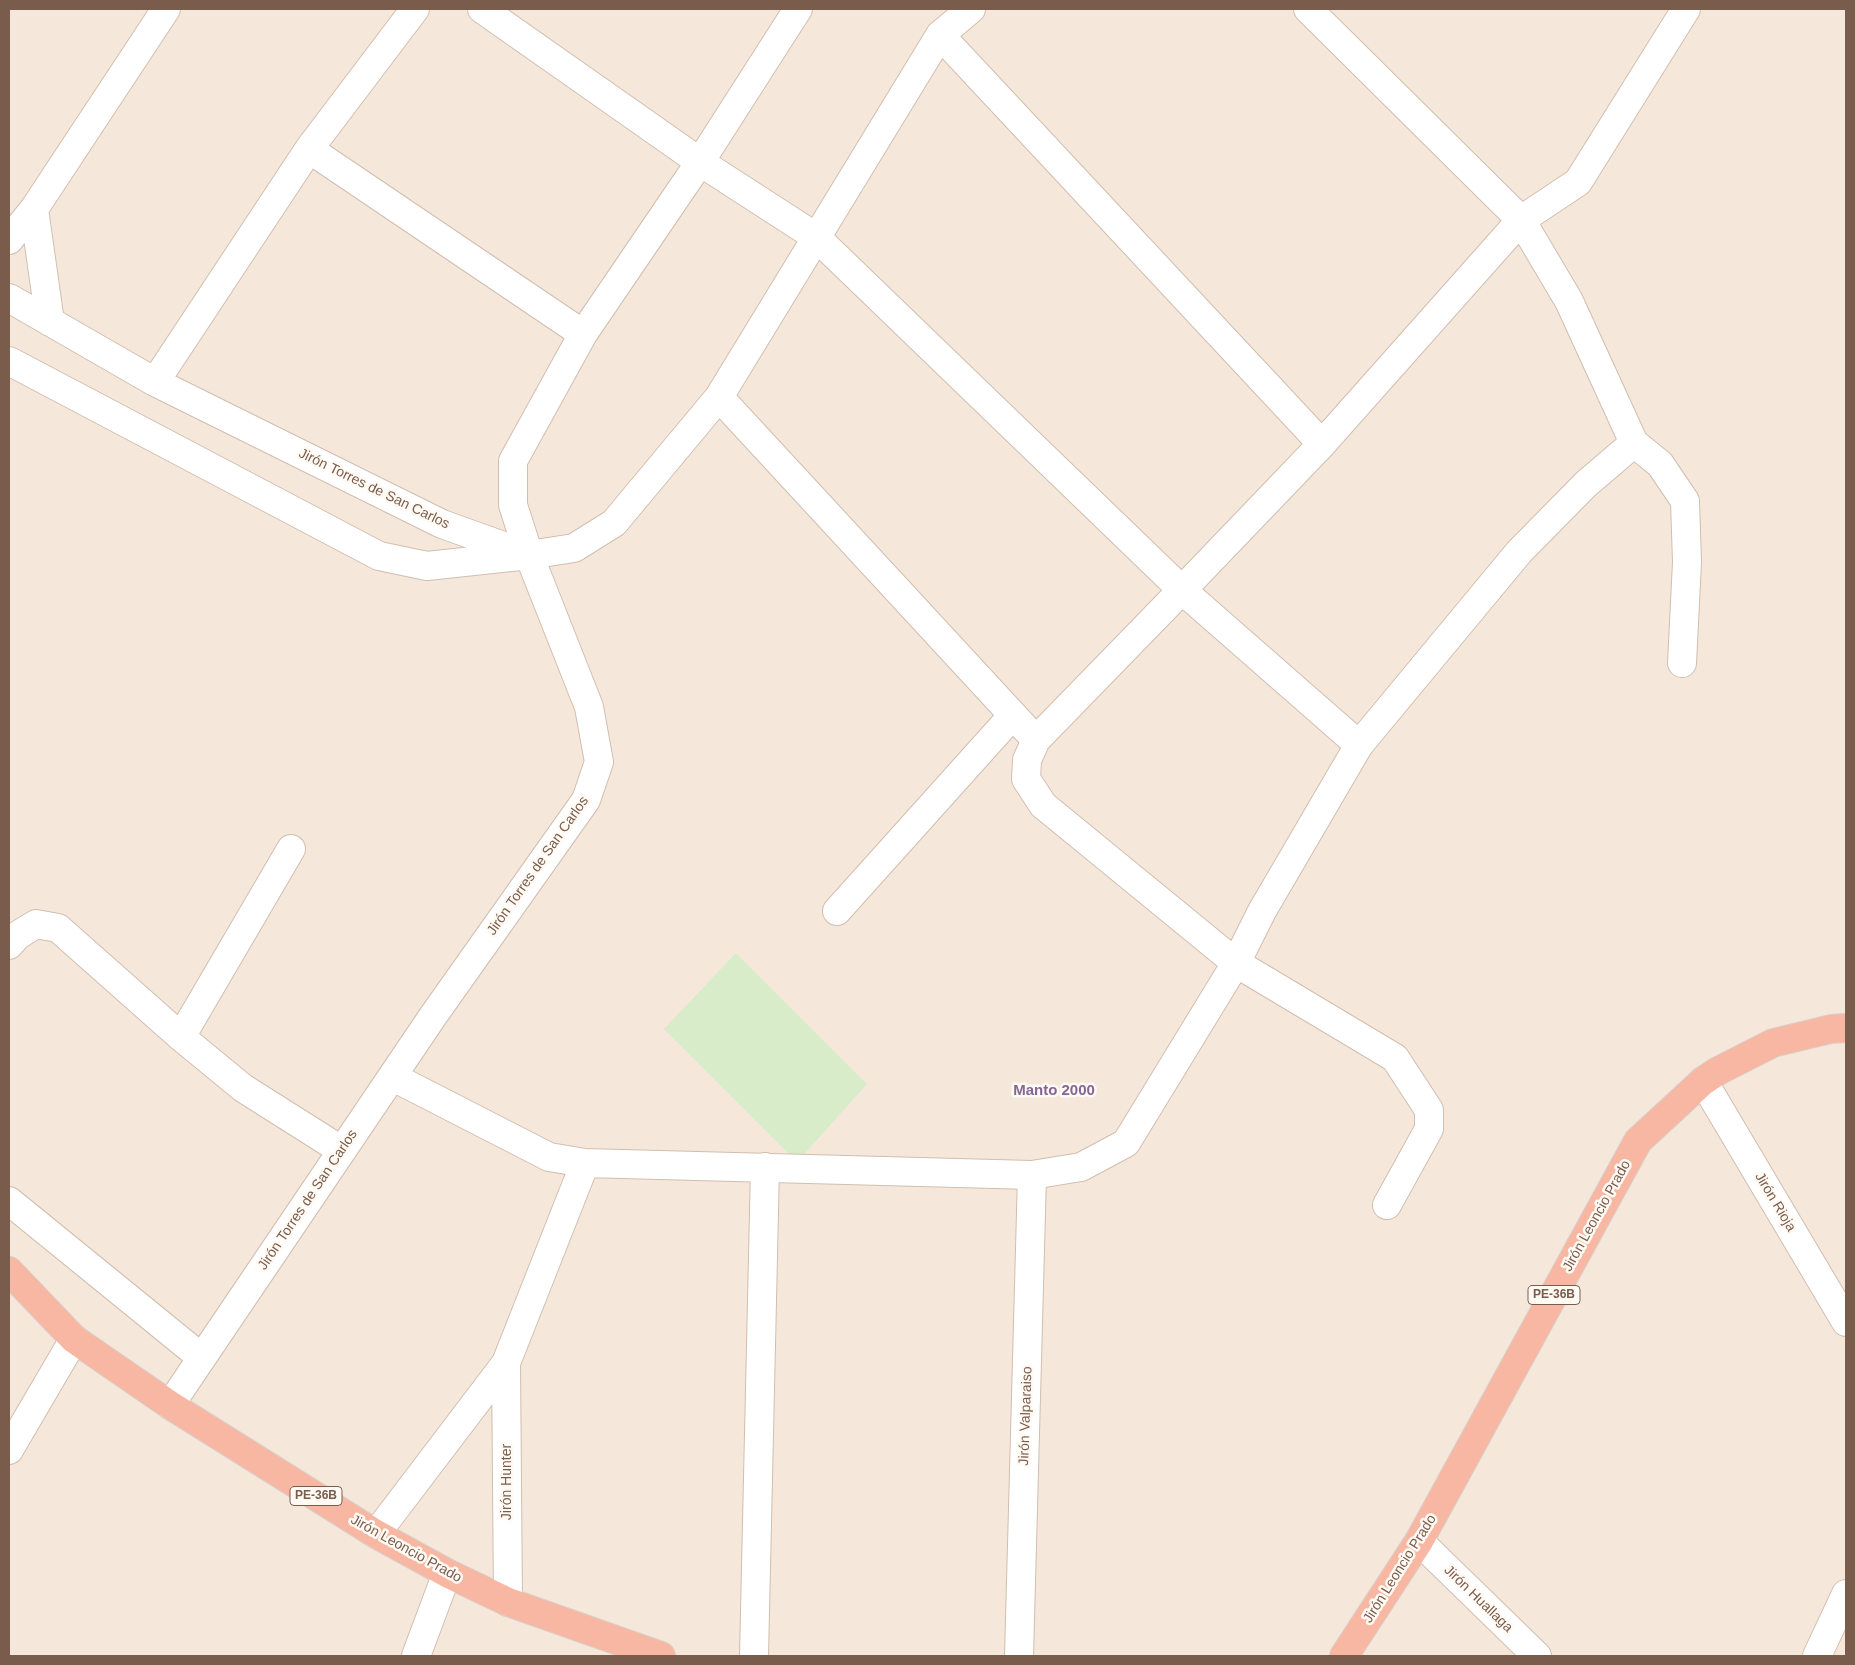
<!DOCTYPE html>
<meta charset="utf-8">
<style>
body{margin:0}
#map{position:relative;width:1855px;height:1665px;overflow:hidden;background:#fdf6ec;font-family:Helvetica,sans-serif}
canvas{display:block}
.frame{position:absolute;inset:0;border:10px solid #7a5c4d;pointer-events:none}
</style>
<div id="map">
<canvas width="1855" height="1665"></canvas>
<div class="frame"></div>
</div>
<script>
const ctx = document.querySelector('canvas').getContext('2d');
ctx.lineJoin = 'round';
function fill(path, color) { ctx.fillStyle = color; ctx.fill(path, 'evenodd'); }
const toPath = rows => new Path2D(rows.map(r => 'M' + r).join(''));
function trace(path, color, width, dash) { ctx.strokeStyle = color; ctx.lineWidth = width; ctx.lineCap = dash ? 'butt' : 'round'; ctx.setLineDash(dash || []); ctx.stroke(path); }
function write(font, color, halo, rows, align = 'center') {
  ctx.font = font + ' Helvetica,sans-serif'; ctx.lineWidth = 5; ctx.setLineDash([]); ctx.textBaseline = 'middle'; ctx.strokeStyle = halo; ctx.fillStyle = color; for (const [text, x, y, turn = 0] of rows) {
    ctx.save(); ctx.translate(x, y); ctx.rotate((+turn || 0) * Math.PI / 180); ctx.textAlign = isNaN(turn) ? turn : align; if (halo) ctx.strokeText(text, 0, 0); ctx.fillText(text, 0, 0); ctx.restore();
  }
}
fill(toPath([
 [9,9,1846,9,1846,1656,9,1656]
]), '#f5e8da');
fill(toPath([
 [736,953,867,1084,797,1162,664,1029]
]), '#d8ecc9');
const street = toPath([
 [482,9,700,162,816,237,1182,590,1359,745],
 [1308,9,1521,220,1569,301,1634,443],
 [940,35,1322,444],
 [309,149,583,334],
 [34,209,50,322],
 [9,240,34,209,166,9],
 [9,298,155,382,442,524,523,553],
 [9,361,379,556,427,566,529,555,574,548,614,523,719,397,940,35,971,9],
 [155,382,309,149,415,9],
 [719,397,1036,740,1027,760,1026,779,1043,805,1236,963,1395,1058,1429,1110,1429,1129,1387,1205],
 [1036,740,1182,590,1322,444,1521,220,1578,182,1686,9],
 [837,911,1013,715],
 [9,945,18,935,36,924,58,928,181,1037,243,1088,341,1150],
 [181,1037,291,849],
 [393,1077,549,1157,585,1163,1032,1175,1081,1167,1126,1143,1236,963,1262,911,1359,745,1519,552,1586,484,1634,443,1660,464,1685,501,1687,562,1682,663],
 [1703,1081,1846,1322],
 [9,1201,202,1358],
 [506,1363,508,1602],
 [170,1405,433,1016,586,800,599,762,589,707,529,555,513,505,513,461,583,334,700,162,798,9],
 [9,1450,74,1339],
 [376,1534,506,1363,585,1163],
 [1419,1541,1537,1656],
 [416,1656,447,1573],
 [754,1656,765,1167],
 [1019,1656,1032,1175],
 [1817,1656,1846,1594]
]);
const highway = toPath([
 [9,1271,74,1339,170,1405,376,1534,447,1573,508,1602,661,1656],
 [1344,1656,1419,1541,1638,1141,1703,1081,1718,1071,1773,1043,1831,1029,1846,1028]
]);
trace(street, '#d1beb0', 30);
trace(highway, '#dad1cd', 30);
trace(street, '#fff', 28);
trace(highway, '#f7b7a3', 28);
for (const [x, y, w] of [
 [1554,1295,52],
 [316,1496,52]
]) { const box = new Path2D(); box.roundRect(x - w / 2, y - 9.5, w, 19, 4); ctx.fillStyle = '#fffaf3'; ctx.fill(box); trace(box, '#7a5c4d', 1); }
write('bold 12px', '#7a5c4d', null, [
 ["PE-36B",1554,1295],
 ["PE-36B",316,1496]
]);
write('14px', '#7a5c4d', '#fffaf3', [
 ["Jirón Torres de San Carlos",374,489,26],
 ["Jirón Torres de San Carlos",538,866,-55],
 ["Jirón Torres de San Carlos",308,1200,-56],
 ["Jirón Rioja",1775,1202,59],
 ["Jirón Leoncio Prado",1597,1216,-61],
 ["Jirón Valparaiso",1026,1416,-88],
 ["Jirón Hunter",507,1482,-90],
 ["Jirón Leoncio Prado",406,1549,29],
 ["Jirón Leoncio Prado",1400,1569,-58],
 ["Jirón Huallaga",1478,1599,44]
]);
write('bold 15px', '#846695', '#fffaf3', [
 ["Manto 2000",1054,1091]
]);
</script>
